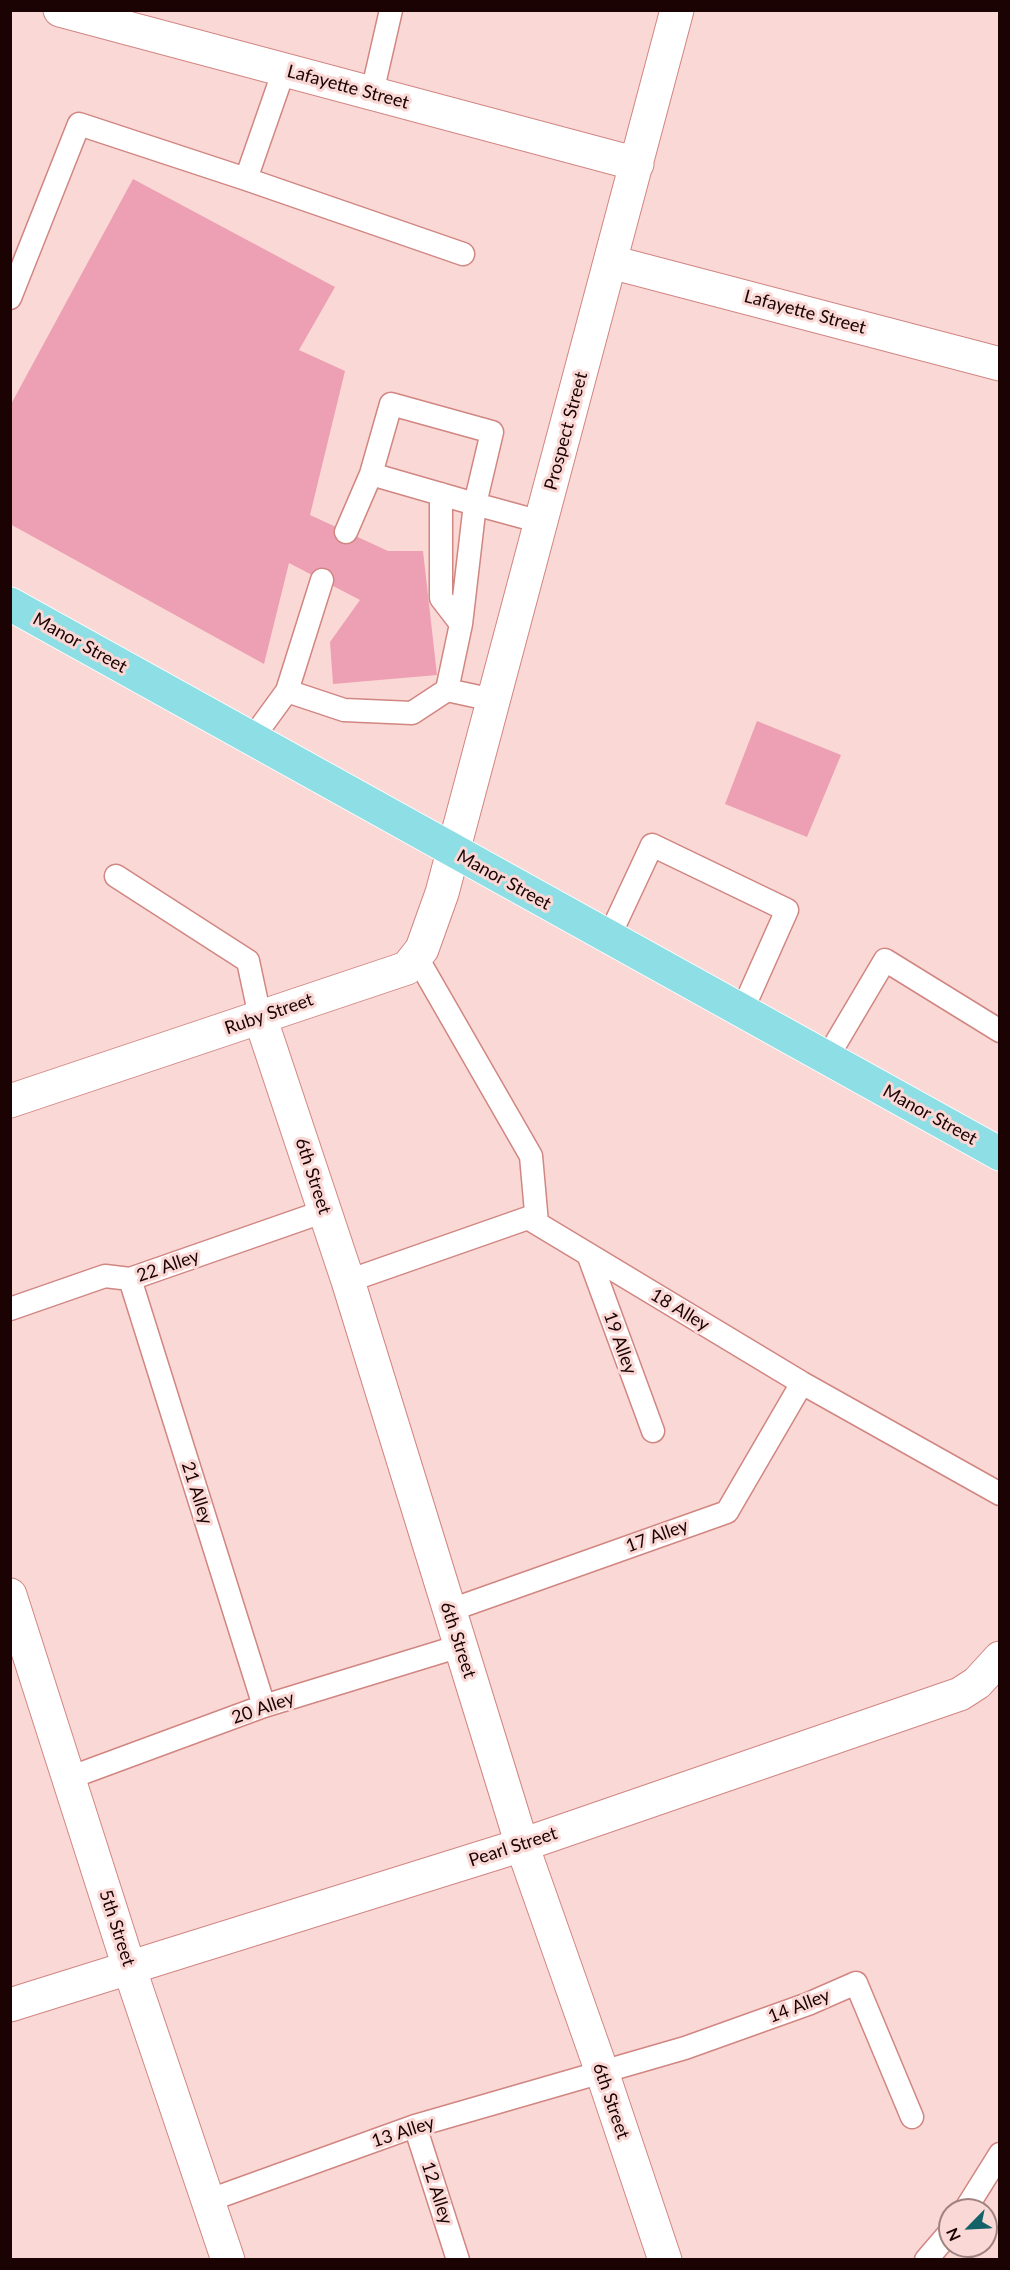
<!DOCTYPE html>
<style>
body{margin:0}
#map{position:relative;width:1010px;height:2270px;overflow:hidden;background:#f9d8d5;font-family:Lato,sans-serif}
canvas{display:block}
.frame{position:absolute;inset:0;border:12px solid #1b0303;pointer-events:none}
.north{position:absolute;left:938px;top:2198px;width:60px;height:60px;box-sizing:border-box;background:#f9d8d5;border:2px solid #a08381;border-radius:50%;rotate:246deg;font-size:16px;font-weight:700;line-height:24px;text-align:center;color:#1b0303}
.north::after{content:'';display:block;margin:auto;width:21px;height:27px;background:#126268;clip-path:polygon(50% 0,100% 100%,50% 72%,0 100%)}
</style>
<div id="map">
<canvas width="1010" height="2270"></canvas>
<div class="frame"></div>
<div class="north">N</div>
</div>
<script>
const ctx = document.querySelector('canvas').getContext('2d');
ctx.lineJoin = 'round';
function fill(path, color) { ctx.fillStyle = color; ctx.fill(path, 'evenodd'); }
const toPath = rows => new Path2D(rows.map(r => 'M' + r).join(''));
function trace(path, color, width, dash) { ctx.strokeStyle = color; ctx.lineWidth = width; ctx.lineCap = dash ? 'butt' : 'round'; ctx.setLineDash(dash || []); ctx.stroke(path); }
function write(font, color, halo, rows, align = 'center') {
  ctx.font = font + ' Lato,sans-serif'; ctx.lineWidth = 6; ctx.setLineDash([]); ctx.textBaseline = 'middle'; ctx.strokeStyle = halo; ctx.fillStyle = color; for (const [text, x, y, turn = 0] of rows) {
    ctx.save(); ctx.translate(x, y); ctx.rotate((+turn || 0) * Math.PI / 180); ctx.textAlign = isNaN(turn) ? turn : align; if (halo) ctx.strokeText(text, 0, 0); ctx.fillText(text, 0, 0); ctx.restore();
  }
}
fill(toPath([
 [133,179,335,287,299,350,345,371,310,515,388,551,423,551,437,675,333,684,330,642,360,600,289,563,264,664,10,524,10,406],
 [757,721,841,755,807,837,725,804]
]), '#eda0b3');
const lane = toPath([
 [372,93,391,10],
 [246,179,284,70],
 [10,298,79,124,246,179,463,254],
 [441,494,441,598,461,624],
 [346,532,371,474],
 [447,690,461,624,475,504,492,432,391,404,371,474,475,504,541,522],
 [287,691,344,710,412,713,447,690,493,700],
 [252,739,287,691,322,580],
 [116,876,248,961,260,1017],
 [609,937,652,845,787,910,742,1011],
 [416,956,531,1156,537,1223],
 [827,1058,885,960,1000,1031],
 [588,1254,653,1431],
 [130,1279,264,1706],
 [348,1281,528,1218,802,1383,1000,1494],
 [10,1309,105,1276,130,1279,325,1211],
 [448,1611,727,1512,802,1383],
 [69,1778,264,1706,460,1646],
 [415,2126,458,2260],
 [207,2201,415,2126,685,2048,808,2004,856,1983,912,2117],
 [965,2210,1000,2154],
 [926,2260,950,2232]
]);
const street = toPath([
 [60,10,637,164],
 [611,262,1000,364],
 [260,1017,348,1281,522,1845,602,2072,665,2260],
 [10,1101,407,968,422,949,442,893,677,10],
 [10,1595,129,1967,228,2260],
 [10,2005,522,1845,960,1694,977,1683,1000,1658]
]);
const primary = toPath([
 [10,604,1000,1154]
]);
trace(lane, '#d18682', 25);
trace(street, '#d18682', 35);
trace(primary, '#fff', 35);
trace(lane, '#fff', 22);
trace(street, '#fff', 33);
trace(primary, '#8ddee5', 33);
write('18px', '#1b0303', '#f9d8d5', [
 ["Lafayette Street",348,87,15],
 ["Lafayette Street",805,312,15],
 ["Prospect Street",566,431,-75],
 ["Manor Street",80,643,29],
 ["Manor Street",504,880,29],
 ["Ruby Street",269,1014,-19],
 ["Manor Street",930,1115,29],
 ["6th Street",313,1176,72],
 ["22 Alley",168,1266,-19],
 ["18 Alley",680,1310,31],
 ["19 Alley",620,1343,70],
 ["21 Alley",197,1493,72],
 ["17 Alley",657,1536,-20],
 ["6th Street",458,1640,72],
 ["20 Alley",263,1708,-19],
 ["Pearl Street",513,1847,-18],
 ["5th Street",117,1928,72],
 ["14 Alley",799,2006,-21],
 ["6th Street",611,2101,71],
 ["13 Alley",403,2132,-18],
 ["12 Alley",437,2193,72]
]);
</script>
